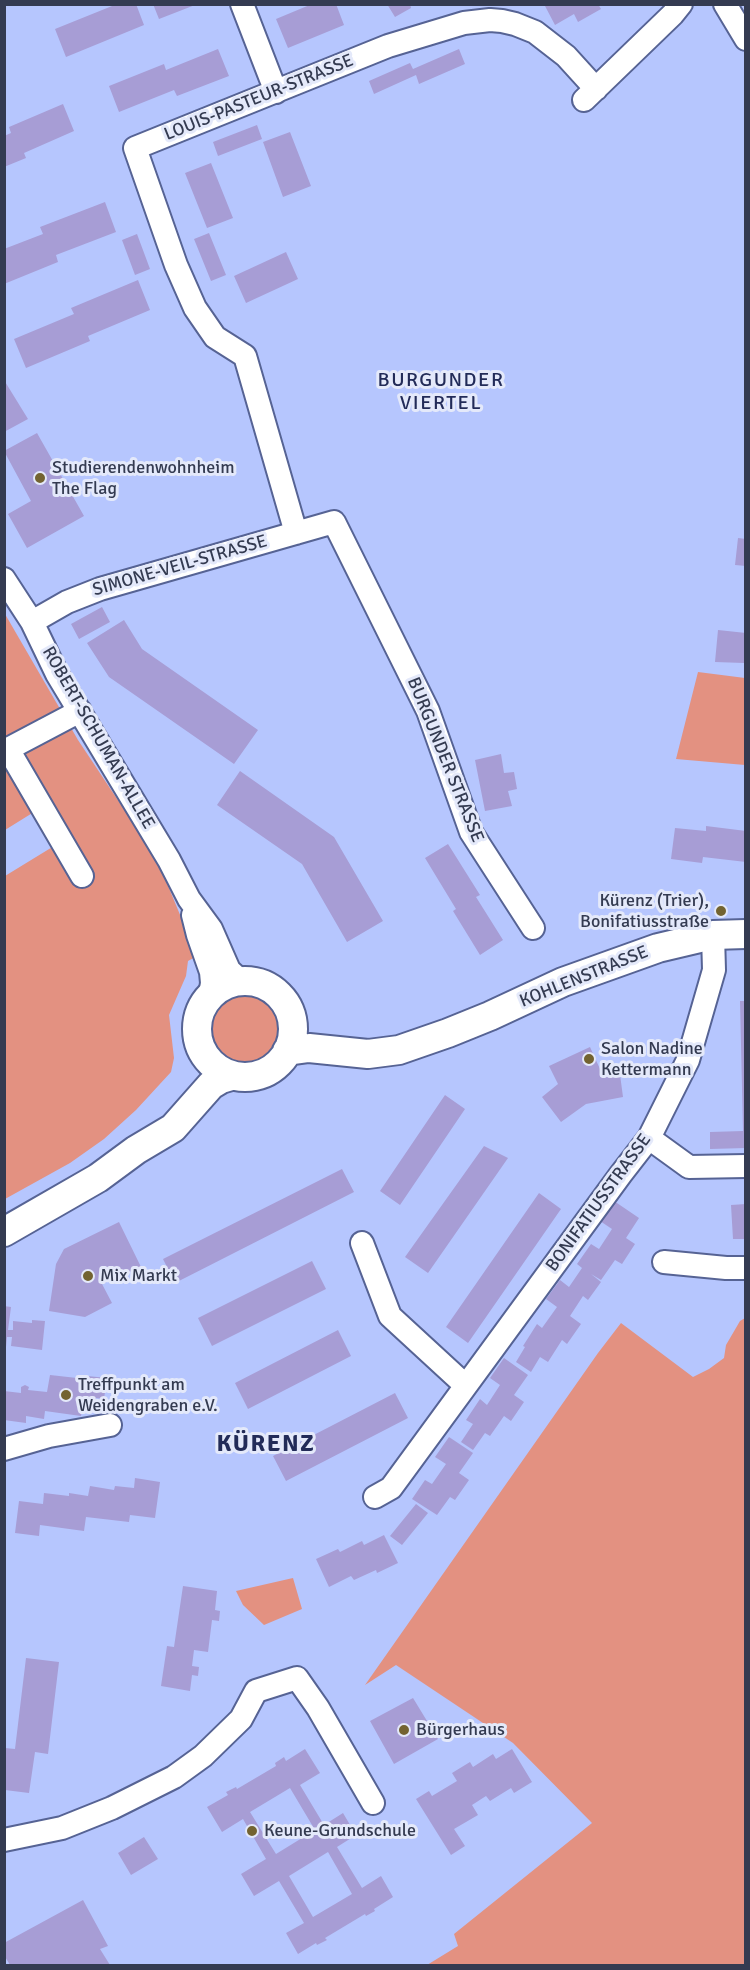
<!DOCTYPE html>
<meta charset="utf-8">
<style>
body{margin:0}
#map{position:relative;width:750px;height:1970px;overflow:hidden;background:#b6c6fe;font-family:Signika,sans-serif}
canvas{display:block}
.frame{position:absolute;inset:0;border:6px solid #343b51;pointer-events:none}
</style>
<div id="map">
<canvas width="750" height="1970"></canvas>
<div class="frame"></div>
</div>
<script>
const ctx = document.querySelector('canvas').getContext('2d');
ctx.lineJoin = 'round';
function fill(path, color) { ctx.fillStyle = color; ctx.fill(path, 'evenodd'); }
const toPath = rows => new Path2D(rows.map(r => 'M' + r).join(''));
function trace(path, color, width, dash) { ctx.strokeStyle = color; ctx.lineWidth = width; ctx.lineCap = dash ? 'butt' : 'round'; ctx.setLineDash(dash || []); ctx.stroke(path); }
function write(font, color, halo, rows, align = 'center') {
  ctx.font = font + ' Signika,sans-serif'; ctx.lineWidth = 6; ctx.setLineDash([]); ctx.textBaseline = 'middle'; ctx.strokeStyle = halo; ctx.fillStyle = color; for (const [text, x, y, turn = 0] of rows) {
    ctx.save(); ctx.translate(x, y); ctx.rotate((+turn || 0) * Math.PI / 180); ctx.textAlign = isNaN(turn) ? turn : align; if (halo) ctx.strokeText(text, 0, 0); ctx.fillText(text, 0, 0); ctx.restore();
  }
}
fill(toPath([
 [5,614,78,740,157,859,197,956,188,961,186,976,169,1015,174,1058,171,1072,136,1110,104,1139,70,1163,5,1199,5,876,54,846,34,812,5,830],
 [698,672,745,678,745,765,676,759],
 '208 1028a35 35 0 1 1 70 0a35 35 0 1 1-70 0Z',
 [745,1318,745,1965,427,1965,458,1946,454,1934,592,1823,513,1743,396,1665,365,1685,598,1353,621,1323,693,1377,709,1369,724,1358,726,1345,740,1321],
 [293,1578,302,1609,264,1625,243,1605,236,1591]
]), '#e39181');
fill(toPath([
 [117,4,136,4,144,25,66,57,55,29],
 [153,4,195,4,195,5,159,19],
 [312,4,336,4,344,25,288,48,276,19],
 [387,4,410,4,411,8,395,17],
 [548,4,598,4,601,9,578,22,574,14,555,25,545,6],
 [218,49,229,76,177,96,174,90,119,112,109,86,164,64,166,70],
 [459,49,465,64,419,84,416,75,374,94,369,81,410,63,413,69],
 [63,104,74,131,24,153,26,158,4,167,4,136,11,133,9,127],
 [257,125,262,139,218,156,213,142],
 [290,132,311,186,283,197,263,142],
 [211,163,233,218,207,228,185,173],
 [105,202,116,232,56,255,58,262,4,284,4,249,43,234,40,227],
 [209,233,226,275,211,281,194,239],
 [137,234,150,269,135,275,122,240],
 [286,252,298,279,246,303,234,276],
 [138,280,150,310,88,336,90,341,26,368,14,339,74,314,71,308],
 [4,380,28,419,4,432],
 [37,433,84,516,27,548,8,514,31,501,4,451],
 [738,538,746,539,746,566,735,565],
 [102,607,110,622,79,639,71,624],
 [124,620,142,649,258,730,234,764,109,677,87,643],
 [718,630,746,633,744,663,715,662],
 [501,754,504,773,514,772,517,789,508,791,512,806,485,811,475,760],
 [240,771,334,837,383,921,347,942,302,864,217,805],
 [706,826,746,831,746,862,703,857,702,863,671,859,675,828,706,831],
 [448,844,480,895,476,897,503,940,480,955,453,911,456,909,425,858],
 [740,1001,746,1001,746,1148,710,1149,710,1132,743,1131],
 [590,1047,600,1069,619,1067,623,1097,586,1104,561,1122,542,1097,558,1084,549,1066],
 [445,1095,465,1109,400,1205,380,1191],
 [484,1146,508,1158,428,1273,405,1257],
 [342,1169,354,1192,175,1283,163,1259],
 [539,1193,561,1209,468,1343,446,1327],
 [614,1201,639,1218,626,1238,635,1244,622,1264,615,1260,601,1280,591,1274,601,1282,588,1300,583,1296,570,1316,581,1324,567,1344,562,1340,548,1362,540,1357,531,1372,516,1362,525,1347,523,1346,537,1324,542,1328,557,1307,546,1299,560,1280,569,1287,582,1268,577,1264,591,1244,599,1249,612,1229,600,1221],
 [746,1204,746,1239,733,1239,731,1205],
 [119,1222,141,1267,102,1284,112,1303,85,1317,49,1311,56,1264,64,1249],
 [312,1261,326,1289,212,1346,198,1318],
 [4,1306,11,1307,8,1330,13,1330,13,1321,32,1323,32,1320,45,1321,42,1350,11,1346,12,1337,7,1337,6,1347,4,1347],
 [338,1330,351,1356,248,1409,235,1383],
 [504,1358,528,1375,514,1395,524,1402,511,1421,504,1416,490,1436,485,1433,473,1450,461,1442,473,1424,466,1420,480,1399,487,1405,500,1385,490,1378],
 [50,1375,86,1379,87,1376,107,1378,104,1399,96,1398,95,1407,83,1405,81,1416,45,1411,44,1419,26,1416,26,1423,4,1420,4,1391,21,1393,21,1387,25,1385,29,1387,28,1390,47,1392],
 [395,1393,408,1418,286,1481,273,1456],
 [449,1437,473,1453,459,1473,469,1480,455,1500,450,1497,437,1515,412,1499,425,1480,432,1484,446,1464,435,1457],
 [135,1478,160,1482,155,1518,130,1515,129,1522,86,1517,84,1531,40,1525,39,1536,15,1533,19,1501,43,1504,44,1493,69,1496,69,1493,88,1496,90,1486,114,1490,115,1486,134,1488],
 [416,1504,428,1513,402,1545,390,1536],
 [384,1535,398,1563,377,1573,376,1570,354,1580,351,1576,329,1587,316,1559,338,1549,340,1552,362,1541,364,1545],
 [183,1586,217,1591,215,1610,220,1611,219,1621,212,1620,208,1652,194,1650,192,1666,199,1667,198,1676,192,1675,190,1691,161,1686,167,1646,174,1647],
 [26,1658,59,1662,48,1754,35,1752,29,1793,5,1790,5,1748,15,1749],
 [413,1698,438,1739,394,1764,370,1721],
 [305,1749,320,1773,300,1785,324,1825,343,1813,356,1835,337,1847,362,1888,381,1876,393,1897,374,1909,375,1911,366,1916,365,1914,325,1938,327,1940,317,1945,316,1943,298,1954,286,1933,304,1923,279,1881,254,1896,241,1874,266,1859,243,1819,222,1832,207,1807,228,1795,226,1792,236,1787,237,1789,276,1766,275,1763,284,1757,286,1761],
 [290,1788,315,1830,276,1854,250,1812],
 [328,1852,352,1894,313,1917,289,1876],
 [512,1749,532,1782,514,1793,511,1788,490,1801,486,1796,472,1805,478,1815,454,1829,465,1846,451,1855,416,1799,429,1791,432,1796,457,1781,452,1773,470,1762,473,1767,493,1754,496,1759],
 [144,1837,158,1859,131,1875,118,1853],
 [83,1900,108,1946,100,1949,110,1965,10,1965,4,1955,4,1943]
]), '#a79dd5');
const minor = toPath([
 [242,4,276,92],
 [725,4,746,39],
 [584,100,673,14,681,4],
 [296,533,245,356,215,337,195,308,176,265,135,148,388,46,464,23,490,20,502,21,515,24,535,32,566,56,596,89],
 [4,579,32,622,57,674,169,860,189,899,211,929,229,970,241,981],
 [32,622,67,602,100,589,334,522,428,711,471,832,533,928],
 [80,711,8,749,82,876],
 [193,915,198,935,211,972,212,983,210,996],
 [649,1138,689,1167,746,1166],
 [362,1243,390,1316,465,1385],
 [664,1262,726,1268,746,1268],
 [4,1449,49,1436,110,1425],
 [375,1497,391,1488,621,1174,649,1138,688,1060,714,970,713,935],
 [4,1840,62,1828,112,1808,174,1777,203,1756,241,1719,256,1691,297,1678,318,1708,373,1803]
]);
const major = toPath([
 '197 1029a48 48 0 1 1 96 0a48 48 0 1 1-96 0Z',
 [287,1051,309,1048,368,1054,399,1050,448,1033,490,1016,563,982,658,948,713,935,746,934],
 [4,1232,98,1178,136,1150,173,1128,211,1085,221,1079,231,1076]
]);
trace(minor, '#566394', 26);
trace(major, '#566394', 32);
trace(minor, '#fff', 22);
trace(major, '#fff', 28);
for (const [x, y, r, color] of [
 [40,478,6,"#736331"],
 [721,911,6,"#736331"],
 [589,1059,6,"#736331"],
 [88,1276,6,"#736331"],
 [66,1395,6,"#736331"],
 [404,1730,6,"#736331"],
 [252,1831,6,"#736331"]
]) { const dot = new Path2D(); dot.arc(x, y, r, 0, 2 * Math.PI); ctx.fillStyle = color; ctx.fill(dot); trace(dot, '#e4e9fa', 2); }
write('18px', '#343b51', '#e4e9fa', [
 ["LOUIS-PASTEUR-STRASSE",259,98,-22],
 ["SIMONE-VEIL-STRASSE",180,566,-16],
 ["ROBERT-SCHUMAN-ALLEE",98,738,60],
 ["BURGUNDER STRASSE",445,760,68],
 ["KOHLENSTRASSE",584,977,-22],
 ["BONIFATIUSSTRASSE",599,1203,-54]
]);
write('18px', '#343b51', '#e4e9fa', [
 ["Studierendenwohnheim",52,468],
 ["The Flag",52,489],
 ["Kürenz (Trier),",709,901,"right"],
 ["Bonifatiusstraße",709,922,"right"],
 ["Salon Nadine",601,1049],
 ["Kettermann",601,1070],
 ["Mix Markt",100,1276],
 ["Treffpunkt am",78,1385],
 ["Weidengraben e.V.",78,1406],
 ["Bürgerhaus",416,1730],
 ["Keune-Grundschule",264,1831]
], 'left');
ctx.letterSpacing = '1.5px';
write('20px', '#222b58', '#e4e9fa', [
 ["BURGUNDER",441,381],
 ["VIERTEL",441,404]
]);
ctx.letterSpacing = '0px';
ctx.letterSpacing = '1.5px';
write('bold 24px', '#222b58', '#e4e9fa', [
 ["KÜRENZ",266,1445]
]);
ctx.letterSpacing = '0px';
</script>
